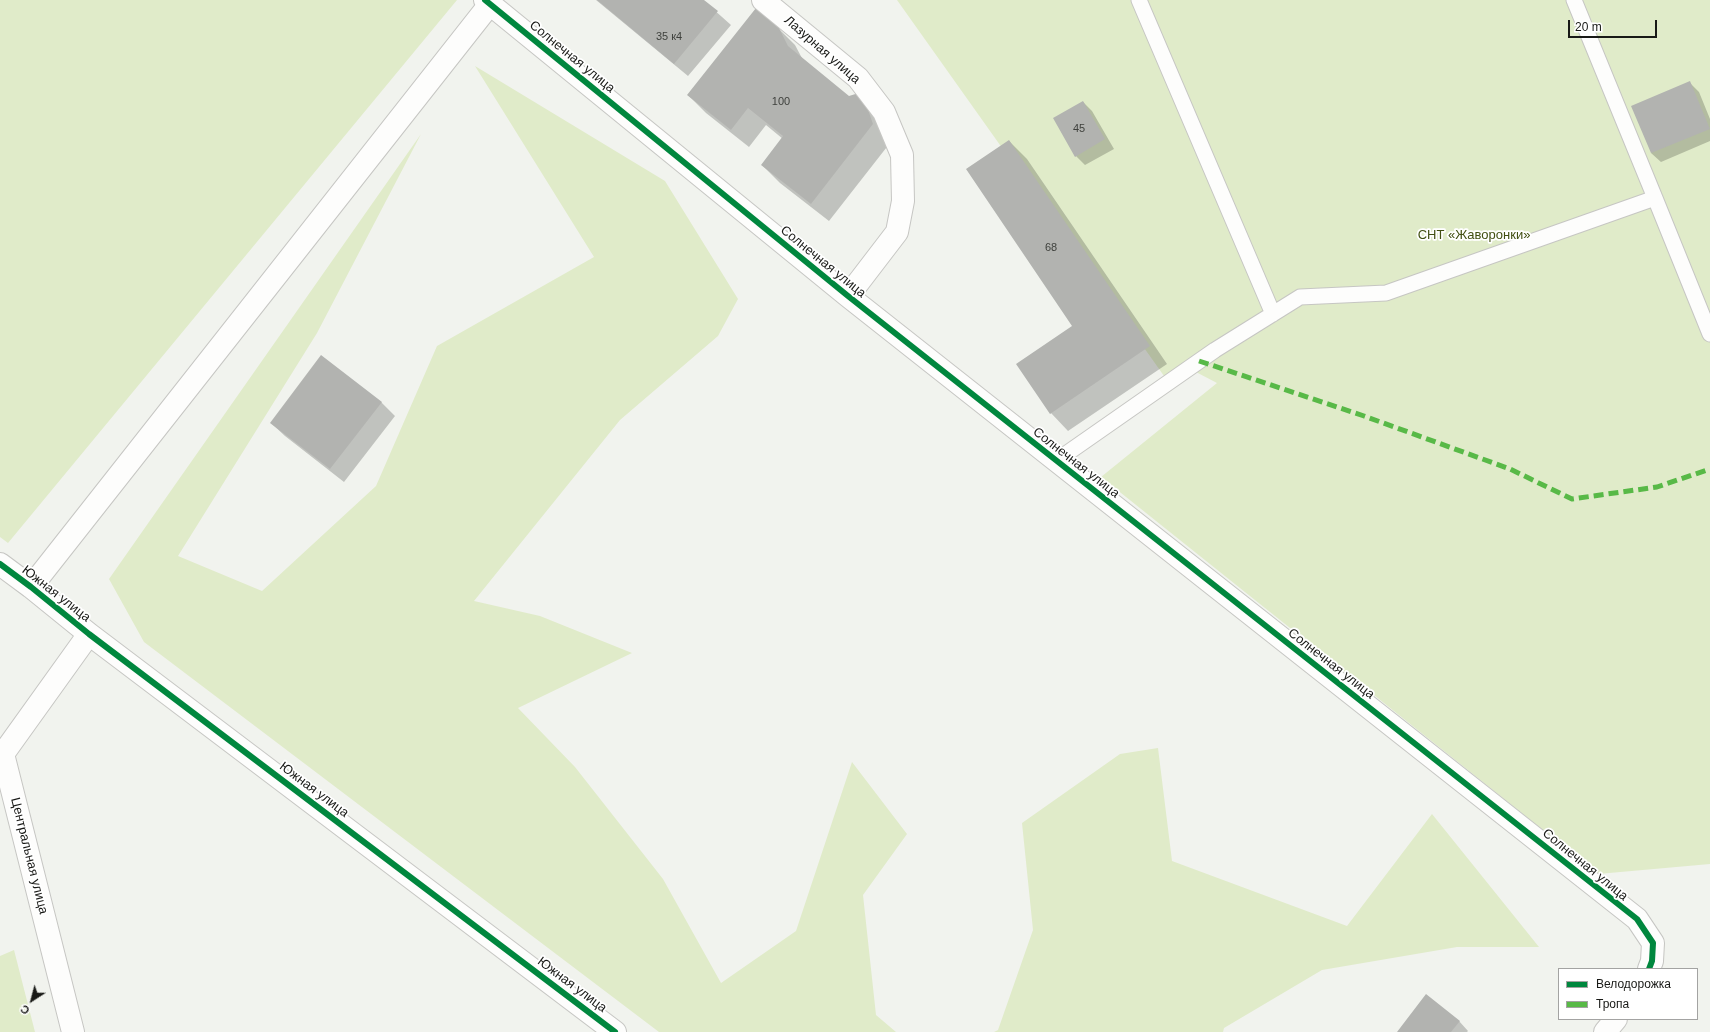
<!DOCTYPE html>
<meta charset="utf-8">
<style>
body{margin:0}
#map{position:relative;width:1710px;height:1032px;overflow:hidden;background:#f1f3ee;font-family:Helvetica,sans-serif}
canvas{display:block}
.legend{position:absolute;left:1558px;top:968px;width:140px;height:52px;box-sizing:border-box;background:#fff;border:1px solid #a3a3a2;margin:0;padding:5px 7px;list-style:none;font-size:12px;color:#181916}
.legend li{display:flex;align-items:center;gap:8px;height:20px}
.legend b{width:20px;border:1px solid #a3a3a2}
.north{position:absolute;left:12px;top:980px;width:40px;height:40px;-webkit-text-stroke:3px #fff;paint-order:stroke;rotate:216deg;font-size:11px;font-weight:700;line-height:16px;text-align:center;color:#181916}
.north::after{content:'';display:block;margin:auto;width:14px;height:18px;background:#181916;clip-path:polygon(50% 0,100% 100%,50% 72%,0 100%)}
.scale{position:absolute;left:1568px;top:20px;width:89px;height:18px;box-sizing:border-box;border:2px solid #181916;border-top:0;padding-left:5px;font-size:12px;line-height:14px;white-space:nowrap;color:#181916;-webkit-text-stroke:3px #fff;paint-order:stroke}
</style>
<div id="map">
<canvas width="1710" height="1032"></canvas>
<ul class="legend">
<li><b style="height:5px;background:#00873e"></b>Велодорожка</li>
<li><b style="height:5px;background:#58b947"></b>Тропа</li>
</ul>
<div class="north">С</div>
<div class="scale">20 m</div>
</div>
<script>
const ctx = document.querySelector('canvas').getContext('2d');
ctx.lineJoin = 'round';
function fill(path, color) { ctx.fillStyle = color; ctx.fill(path, 'evenodd'); }
const toPath = rows => new Path2D(rows.map(r => 'M' + r).join(''));
function trace(path, color, width, dash) { ctx.strokeStyle = color; ctx.lineWidth = width; ctx.lineCap = dash ? 'butt' : 'round'; ctx.setLineDash(dash || []); ctx.stroke(path); }
function write(font, color, halo, rows, align = 'center') {
  ctx.font = font + ' Helvetica,sans-serif'; ctx.lineWidth = 3.5; ctx.setLineDash([]); ctx.textBaseline = 'middle'; ctx.strokeStyle = halo; ctx.fillStyle = color; for (const [text, x, y, turn = 0] of rows) {
    ctx.save(); ctx.translate(x, y); ctx.rotate((+turn || 0) * Math.PI / 180); ctx.textAlign = isNaN(turn) ? turn : align; if (halo) ctx.strokeText(text, 0, 0); ctx.fillText(text, 0, 0); ctx.restore();
  }
}
fill(toPath([
 [0,0,457,0,8,543,0,537],
 [897,0,1710,0,1710,864,1598,874,1101,477,1217,383,1194,371,1169,383],
 [475,66,665,181,738,299,718,336,620,420,474,601,540,616,632,653,518,708,575,767,663,879,721,983,796,931,852,762,907,834,863,895,876,1015,896,1032,659,1032,144,642,109,579,421,134,317,333,178,556,262,591,376,486,437,346,594,257],
 [1158,748,1172,861,1347,926,1432,814,1539,947,1457,947,1322,970,1224,1028,1223,1032,994,1032,998,1030,1033,930,1022,823,1120,754],
 [14,950,35,1032,0,1032,0,956]
]), '#e0ebc9');
fill(toPath([
 [596,0,703,0,731,25,688,76],
 [777,27,795,45,803,60,849,97,879,111,890,143,829,221,780,183,762,165,783,139,766,125,749,147,706,113,688,95],
 [1689,82,1699,92,1710,119,1710,141,1661,162,1651,153],
 [1083,102,1092,111,1114,149,1085,165,1076,156],
 [1009,141,1027,159,1167,364,1068,431,1051,413,1074,326],
 [381,402,395,416,344,482,285,436,271,423],
 [1459,1021,1468,1031,1467,1032,1398,1032]
]), '#0003');
fill(toPath([
 [597,0,704,0,718,11,674,64],
 [756,8,778,26,788,46,849,96,862,92,873,124,811,204,761,165,783,136,748,108,731,130,687,95],
 [1690,81,1710,129,1651,153,1631,106],
 [1083,101,1105,139,1075,157,1053,118],
 [1009,140,1150,346,1050,414,1016,364,1072,326,966,169],
 [321,355,382,402,330,469,270,423],
 [1426,994,1460,1021,1451,1032,1397,1032]
]), '#b2b3b0');
const lane = toPath([
 [1139,0,1273,314],
 [1574,0,1655,198],
 [1056,461,1215,350,1300,297,1386,293,1655,198,1710,334]
]);
const street = toPath([
 [485,0,848,296,1637,919,1653,943,1652,961,1649,969],
 [763,0,858,78,884,112,902,155,903,201,897,232,848,296],
 [0,564,31,587,89,634,615,1032],
 [31,587,490,4],
 [73,1032,3,754,89,634],
 [1605,1032,1616,1019]
]);
trace(lane, '#c6c6c3', 17);
trace(street, '#c6c6c3', 24);
trace(lane, '#fdfdfc', 15);
trace(street, '#fdfdfc', 22);
trace(toPath([
 [1199,361,1364,416,1510,469,1572,499,1657,487,1710,469]
]), '#58b947', 5, [10, 5]);
trace(toPath([
 [485,0,848,296,1637,919,1653,943,1652,961,1649,969],
 [0,564,31,587,89,634,615,1032]
]), '#00873e', 6);
write('11px', '#3e403c', null, [
 ["35 к4",669,37],
 ["100",781,102],
 ["45",1079,129],
 ["68",1051,248]
]);
write('13px', '#181916', '#fff', [
 ["Лазурная улица",822,50,41],
 ["Солнечная улица",572,57,39],
 ["Солнечная улица",823,262,39],
 ["Солнечная улица",1076,463,38],
 ["Южная улица",56,594,38],
 ["Солнечная улица",1331,664,38],
 ["Южная улица",314,790,37],
 ["Центральная улица",29,856,76],
 ["Солнечная улица",1585,865,39],
 ["Южная улица",572,985,37]
]);
write('13px', '#414f11', '#fff', [
 ["СНТ «Жаворонки»",1474,235]
]);
</script>
